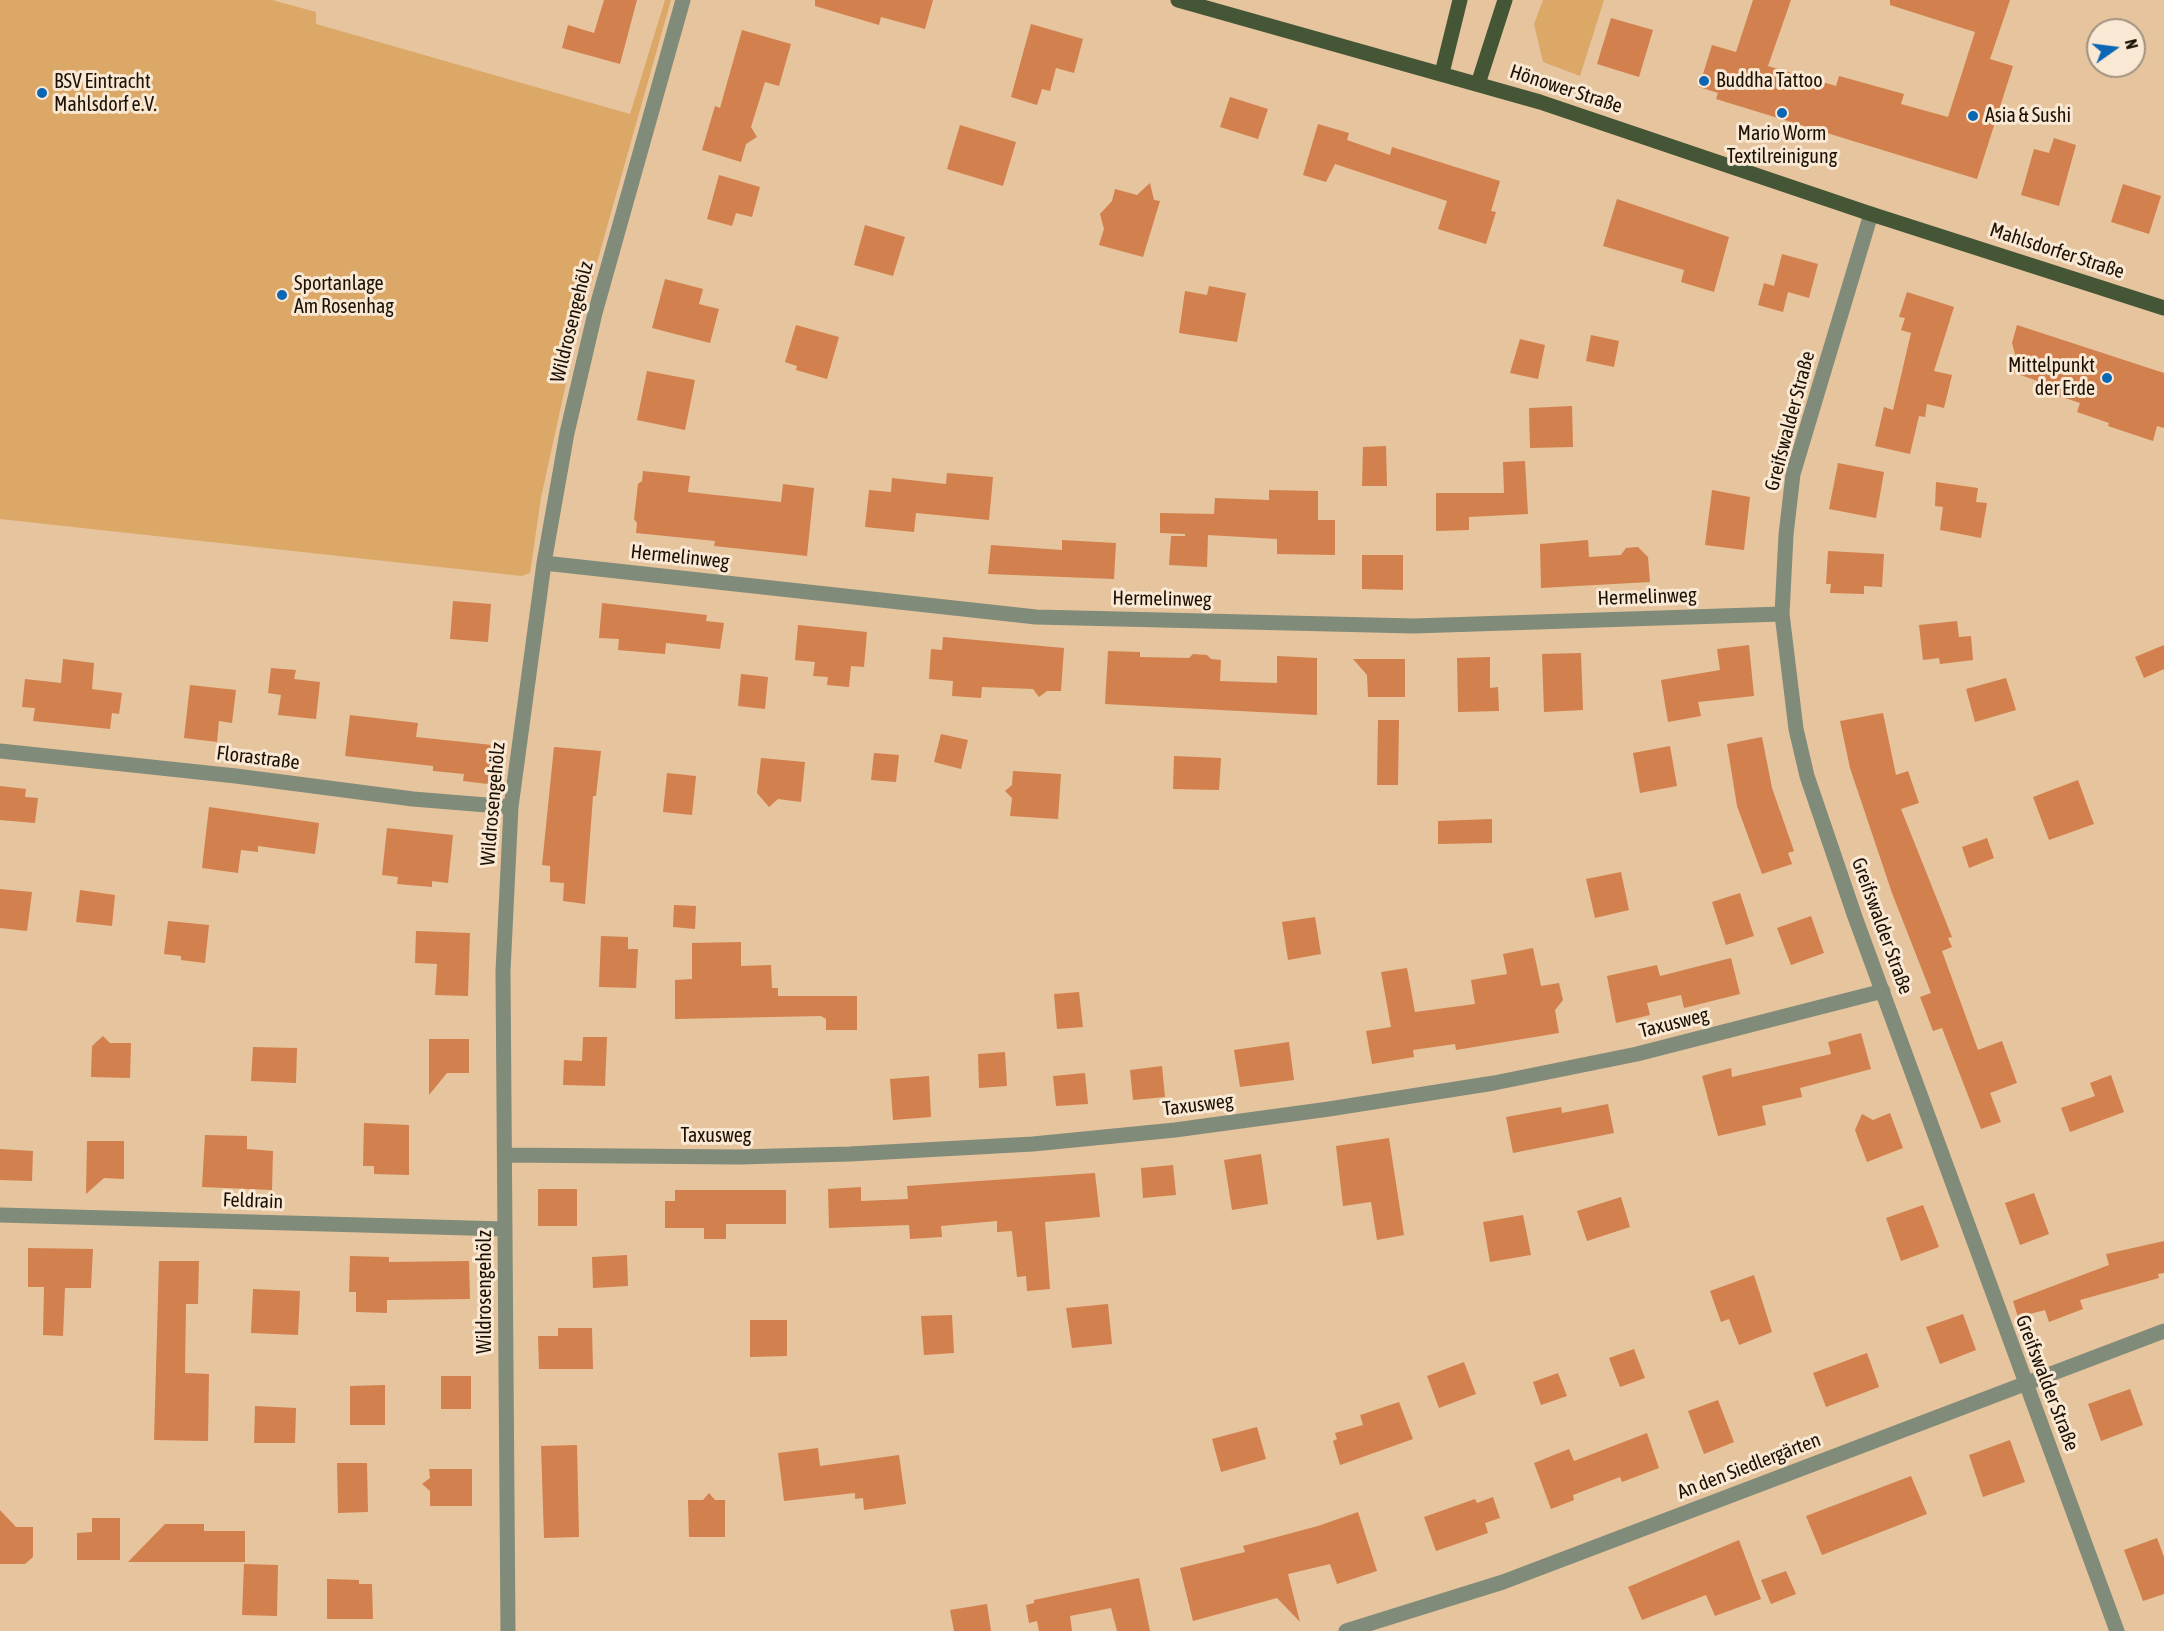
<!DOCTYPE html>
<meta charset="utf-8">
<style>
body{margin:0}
#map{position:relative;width:2164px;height:1631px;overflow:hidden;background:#e6c49d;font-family:"Asap Condensed",sans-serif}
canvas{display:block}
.north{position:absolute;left:2086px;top:18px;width:60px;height:60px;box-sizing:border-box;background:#f9e8d4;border:2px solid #a19280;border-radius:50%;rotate:76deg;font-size:16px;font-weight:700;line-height:24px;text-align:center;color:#1c1103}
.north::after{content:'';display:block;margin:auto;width:21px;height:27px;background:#0b66b3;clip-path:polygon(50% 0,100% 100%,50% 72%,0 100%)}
</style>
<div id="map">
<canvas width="2164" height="1631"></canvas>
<div class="north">N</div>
</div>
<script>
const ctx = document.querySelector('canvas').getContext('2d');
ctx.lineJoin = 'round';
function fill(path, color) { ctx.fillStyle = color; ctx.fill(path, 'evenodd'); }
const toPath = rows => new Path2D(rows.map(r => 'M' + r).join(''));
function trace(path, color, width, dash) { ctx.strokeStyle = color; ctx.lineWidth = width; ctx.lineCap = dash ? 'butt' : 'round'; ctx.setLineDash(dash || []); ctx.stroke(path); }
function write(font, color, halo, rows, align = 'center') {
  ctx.font = font + ' "Asap Condensed",sans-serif'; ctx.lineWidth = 6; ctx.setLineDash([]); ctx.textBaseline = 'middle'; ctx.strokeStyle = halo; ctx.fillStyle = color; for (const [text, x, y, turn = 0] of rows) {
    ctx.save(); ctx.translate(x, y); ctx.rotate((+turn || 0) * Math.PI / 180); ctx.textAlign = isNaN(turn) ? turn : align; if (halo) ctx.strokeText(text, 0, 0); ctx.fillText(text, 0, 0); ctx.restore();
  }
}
fill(toPath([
 [0,0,272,0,316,12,316,24,630,114,665,0,671,0,576,337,541,498,530,573,522,576,0,519],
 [1543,0,1604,0,1580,76,1543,62,1534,24]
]), '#dba867');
fill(toPath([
 [604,0,637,0,620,64,562,48,568,25,594,33],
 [815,0,933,0,925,29,881,17,879,25,815,6],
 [1753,0,1791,0,1768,66,1836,86,1839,76,1904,94,1901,104,1948,117,1975,32,1890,5,1890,0,2010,0,1990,59,2013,66,1977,179,1716,99,1718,93,1699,87,1712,45,1736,52],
 [1611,18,1653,30,1639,77,1597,64],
 [1031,24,1083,39,1074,73,1056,68,1050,91,1042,89,1037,105,1011,97],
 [742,30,791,44,779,86,765,82,751,127,757,137,746,144,741,162,702,150,715,106,720,108],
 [1230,97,1268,109,1258,139,1220,127],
 [1318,124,1349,133,1347,140,1390,155,1392,147,1500,181,1491,211,1496,212,1486,244,1438,229,1447,201,1335,164,1326,182,1303,175],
 [960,125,1016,142,1003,186,947,169],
 [2054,138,2076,145,2059,206,2021,195,2034,149,2049,153],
 [719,175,760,187,752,217,736,213,732,226,707,219],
 [1150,183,1154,200,1160,201,1143,257,1099,245,1104,229,1100,214,1112,201,1115,189,1137,195],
 [2123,184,2161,196,2149,234,2111,222],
 [1617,199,1729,237,1714,292,1681,282,1684,270,1603,246],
 [865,225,905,237,893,276,854,265],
 [1782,254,1818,264,1809,298,1788,292,1783,312,1758,305,1764,283,1774,286],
 [665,279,703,289,699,304,719,309,710,343,652,328],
 [1209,286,1246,293,1237,342,1179,333,1185,291,1207,295],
 [1907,292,1954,307,1934,371,1952,375,1944,408,1927,404,1925,417,1919,416,1910,454,1875,446,1884,407,1893,410,1911,333,1901,330,1905,318,1899,317],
 [796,325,839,337,827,379,796,370,797,366,785,362],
 [2017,325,2164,373,2164,428,2157,426,2153,441,2108,426,2109,423,2077,412,2080,403,2041,390,2043,383,2012,372,2016,358,2012,343],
 [1591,335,1619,341,1614,367,1586,361],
 [1520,339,1545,345,1538,379,1510,373],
 [647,371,695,380,685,430,637,420],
 [1572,406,1573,447,1530,448,1529,408],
 [1386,446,1387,486,1362,486,1363,447],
 [1525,461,1528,514,1469,517,1469,530,1436,531,1436,493,1504,493,1503,462],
 [1838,463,1884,472,1876,518,1829,509],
 [643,471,690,476,688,492,781,502,783,484,814,488,807,556,714,546,715,541,636,533,637,523,634,519,638,484,642,481],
 [947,473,993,477,989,520,916,513,914,532,865,527,869,490,891,492,892,478,946,484],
 [1936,482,1978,488,1976,502,1987,503,1981,538,1940,530,1943,507,1935,506],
 [1269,490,1318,491,1318,520,1335,520,1335,555,1277,554,1277,539,1208,535,1207,567,1169,565,1171,536,1185,536,1185,534,1160,533,1160,513,1214,514,1215,498,1269,500],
 [1712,490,1750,497,1744,550,1705,545],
 [1062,540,1116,543,1114,579,988,574,991,545,1062,550],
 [1588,540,1589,557,1621,555,1626,548,1638,547,1648,557,1650,582,1541,588,1540,544],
 [1828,551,1884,554,1882,587,1864,586,1864,594,1830,593,1831,584,1826,584],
 [1362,555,1403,555,1403,590,1362,589],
 [453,601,491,604,488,642,450,639],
 [602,603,707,615,706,621,724,623,720,649,666,643,665,654,618,650,619,639,599,638],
 [1957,621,1959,637,1971,636,1973,660,1940,664,1939,658,1923,660,1919,625],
 [798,625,867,632,864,667,851,666,849,687,827,685,828,677,813,676,815,662,795,660],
 [943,637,1064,648,1061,691,1047,691,1039,697,1033,689,982,687,981,698,952,696,953,681,929,679,931,649,942,650],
 [1749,645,1754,696,1698,702,1701,716,1668,722,1661,680,1720,670,1717,649],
 [2164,645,2164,669,2144,678,2135,657],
 [1108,651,1140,652,1140,657,1189,658,1193,654,1207,655,1211,659,1221,660,1220,681,1247,682,1277,683,1277,656,1317,658,1317,715,1105,704],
 [1581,653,1583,710,1544,712,1542,654],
 [1490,657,1490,688,1498,687,1499,711,1458,712,1457,658],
 [63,659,94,663,92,689,122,693,119,714,112,713,110,729,33,721,35,708,22,707,25,679,61,683],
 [1353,659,1405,659,1405,697,1368,697,1367,675],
 [271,668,296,670,294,679,320,682,316,719,278,715,281,695,268,693],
 [741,674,768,677,765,709,738,706],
 [2006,678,2016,710,1975,722,1966,689],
 [190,685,236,690,232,723,219,721,217,742,184,738],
 [1883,713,1896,775,1908,771,1919,803,1901,809,1952,937,1948,938,1952,947,1942,951,1978,1050,2002,1041,2017,1083,1990,1093,2001,1122,1981,1129,1942,1028,1933,1031,1920,997,1931,993,1892,893,1850,768,1840,721],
 [350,715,418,723,416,737,492,745,488,784,463,781,464,774,433,771,433,766,345,756],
 [1378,720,1399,720,1398,785,1377,785],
 [941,734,968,740,961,769,934,762],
 [1762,737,1772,788,1794,851,1788,853,1792,864,1762,874,1737,806,1727,744],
 [1670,746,1677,786,1640,793,1633,753],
 [554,747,601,751,596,796,593,796,585,904,563,901,564,883,550,882,550,866,542,865],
 [874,753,899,755,896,782,871,780],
 [1174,756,1221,758,1219,790,1173,789],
 [761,758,805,762,801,802,778,799,769,807,757,793],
 [1013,771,1061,774,1058,819,1010,816,1012,798,1005,791,1012,785],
 [667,773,696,776,692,815,663,812],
 [2078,780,2094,824,2049,840,2033,797],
 [0,786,26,789,25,797,38,798,35,823,0,820],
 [209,807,319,823,315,854,258,846,258,852,241,850,238,873,202,868],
 [1492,819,1492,843,1438,844,1438,821],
 [387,828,453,835,448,883,432,881,432,887,397,884,398,877,382,875],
 [1987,838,1994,858,1969,868,1962,847],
 [1621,872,1629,910,1595,918,1586,879],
 [0,889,32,892,27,931,0,928],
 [80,890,115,895,112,926,76,922],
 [1740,893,1754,936,1726,945,1712,902],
 [674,905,696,906,695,929,673,927],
 [1811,916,1824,953,1791,965,1777,928],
 [1315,917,1321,954,1288,960,1282,922],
 [168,921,209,925,205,963,181,960,181,956,164,954],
 [416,931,470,933,468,996,435,995,437,964,415,963],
 [601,936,628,937,628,949,638,949,636,988,599,987],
 [741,942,741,966,771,965,772,988,778,988,778,996,857,996,857,1030,826,1030,826,1019,821,1016,675,1019,675,980,692,979,692,943],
 [1533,948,1541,986,1559,983,1563,1000,1555,1010,1559,1033,1456,1050,1455,1044,1413,1050,1414,1057,1372,1064,1366,1031,1391,1027,1381,972,1407,968,1415,1012,1475,1004,1471,980,1507,974,1503,954],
 [1731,958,1740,994,1684,1008,1681,995,1647,1003,1650,1015,1616,1023,1607,976,1657,965,1660,976],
 [1079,992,1083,1027,1057,1029,1054,994],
 [1861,1033,1871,1069,1800,1088,1802,1097,1762,1106,1766,1125,1718,1136,1702,1076,1731,1068,1732,1077,1831,1054,1828,1042],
 [103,1036,110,1043,131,1043,130,1078,91,1077,92,1046],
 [583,1037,607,1037,605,1086,563,1085,564,1060,582,1061],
 [429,1039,469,1039,469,1073,447,1073,429,1095],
 [1289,1042,1294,1080,1240,1087,1234,1050],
 [253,1047,297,1048,296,1083,251,1081],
 [1005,1052,1007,1086,979,1088,978,1054],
 [1162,1066,1165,1097,1133,1100,1130,1070],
 [1085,1073,1088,1104,1056,1106,1053,1076],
 [2111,1075,2124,1112,2070,1132,2061,1108,2095,1096,2090,1083],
 [929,1076,931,1117,893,1120,890,1079],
 [1608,1104,1614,1133,1513,1153,1506,1117,1561,1107,1562,1113],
 [1890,1113,1903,1148,1867,1162,1855,1130,1862,1114,1873,1120],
 [364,1123,409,1125,409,1175,374,1174,374,1166,363,1166],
 [205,1135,247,1136,247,1149,273,1151,272,1190,202,1187],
 [1389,1138,1404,1235,1377,1240,1371,1202,1343,1206,1336,1146],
 [87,1141,124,1141,124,1179,104,1178,86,1194],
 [0,1149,33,1151,32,1181,0,1180],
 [1261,1154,1268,1204,1232,1210,1224,1160],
 [1173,1165,1176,1195,1143,1198,1141,1168],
 [1095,1173,1100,1217,1045,1222,1050,1289,1027,1291,1026,1276,1017,1277,1012,1231,997,1232,997,1221,941,1226,942,1237,910,1239,909,1225,829,1228,828,1189,861,1187,861,1201,908,1199,907,1186],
 [538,1189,577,1189,577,1226,538,1226],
 [675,1190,786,1190,786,1224,726,1224,726,1239,704,1239,704,1228,665,1228,665,1201,675,1201],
 [2034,1193,2049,1234,2020,1245,2005,1203],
 [1621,1197,1630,1227,1587,1241,1577,1211],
 [1923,1205,1939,1247,1901,1261,1886,1218],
 [1523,1215,1531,1255,1490,1262,1483,1222],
 [2164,1241,2164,1273,2158,1274,2159,1278,2080,1300,2083,1309,2049,1322,2045,1310,2018,1317,2013,1301,2109,1265,2106,1254],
 [28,1248,93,1249,91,1288,65,1288,63,1336,43,1335,44,1287,28,1287],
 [627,1255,628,1286,593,1288,592,1257],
 [350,1256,389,1257,389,1262,469,1261,470,1299,387,1300,387,1313,356,1312,356,1292,349,1292],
 [159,1261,199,1261,198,1304,186,1304,185,1373,209,1374,208,1441,154,1440],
 [1754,1275,1772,1332,1739,1345,1729,1319,1721,1322,1710,1291],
 [253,1289,300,1291,298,1335,251,1333],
 [1108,1304,1112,1344,1072,1348,1066,1308],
 [1963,1314,1976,1350,1940,1364,1926,1327],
 [952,1315,954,1353,924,1355,921,1316],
 [750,1320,787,1320,787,1356,750,1357],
 [558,1328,592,1328,593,1369,539,1369,538,1336,558,1336],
 [1634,1349,1645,1378,1620,1387,1609,1358],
 [1867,1353,1879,1387,1826,1407,1813,1373],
 [1464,1362,1476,1394,1439,1408,1427,1376],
 [1558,1373,1567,1396,1541,1405,1533,1382],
 [441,1376,471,1376,471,1409,441,1409],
 [385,1385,385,1425,350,1425,350,1386],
 [2130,1389,2143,1425,2101,1441,2088,1404],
 [1718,1400,1734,1442,1704,1454,1688,1411],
 [1399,1402,1413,1439,1340,1465,1333,1441,1337,1439,1335,1433,1363,1425,1360,1415],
 [255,1406,296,1408,295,1443,254,1443],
 [1257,1427,1266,1459,1221,1472,1212,1439],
 [1647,1433,1659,1468,1622,1482,1620,1477,1573,1495,1574,1500,1551,1509,1534,1463,1569,1449,1574,1461],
 [2010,1440,2025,1482,1983,1497,1969,1455],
 [577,1445,579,1537,544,1538,541,1446],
 [818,1448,820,1466,899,1455,906,1504,864,1510,863,1498,855,1499,855,1493,784,1501,778,1453],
 [337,1463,367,1463,368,1512,338,1513],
 [429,1469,472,1469,472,1506,430,1506,430,1491,422,1484,430,1478],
 [1911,1476,1927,1514,1822,1555,1806,1516],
 [709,1493,715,1500,725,1500,725,1537,689,1537,688,1500,703,1500],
 [1493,1497,1500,1518,1485,1523,1488,1533,1436,1551,1424,1517,1475,1499,1477,1503],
 [0,1510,16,1527,33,1527,33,1557,25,1564,0,1564],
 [1358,1512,1377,1571,1337,1584,1330,1564,1288,1574,1300,1622,1277,1598,1193,1621,1180,1568,1245,1552,1243,1546,1318,1526],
 [92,1518,120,1518,120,1560,77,1560,77,1533,92,1532],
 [165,1524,204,1524,204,1531,245,1531,245,1562,128,1562],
 [2157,1538,2164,1557,2164,1594,2143,1601,2124,1550],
 [1739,1540,1761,1599,1715,1616,1706,1595,1642,1620,1628,1587],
 [244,1564,278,1565,277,1616,242,1615],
 [1786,1571,1796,1594,1771,1604,1761,1580],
 [1139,1578,1150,1631,1117,1631,1111,1608,1070,1616,1072,1631,1039,1631,1037,1621,1029,1623,1026,1605,1034,1603,1034,1600],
 [327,1579,359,1580,359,1584,372,1584,373,1619,327,1619],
 [987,1604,991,1631,954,1631,950,1610]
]), '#d2804d');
trace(toPath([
 [1871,214,1793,474,1786,535,1782,614,1796,729,1807,776,1855,917,2117,1631],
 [544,563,1036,617,1414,626,1782,614],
 [0,751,236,776,413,799,511,807],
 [505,1155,739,1157,850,1154,1033,1144,1175,1130,1329,1109,1494,1083,1637,1054,1883,991],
 [0,1215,505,1229],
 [508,1631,503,971,511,807,544,563,567,433,595,313,683,0],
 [1346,1631,1503,1582,2164,1331]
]), '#818b79', 15);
trace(toPath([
 [1178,0,1540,102,1871,214,2164,308],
 [1442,73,1460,0],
 [1478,84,1505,0]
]), '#455636', 15);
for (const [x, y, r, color] of [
 [1704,81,6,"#0b66b3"],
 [42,93,6,"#0b66b3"],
 [1782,113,6,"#0b66b3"],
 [1973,116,6,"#0b66b3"],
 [282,295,6,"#0b66b3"],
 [2107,378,6,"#0b66b3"]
]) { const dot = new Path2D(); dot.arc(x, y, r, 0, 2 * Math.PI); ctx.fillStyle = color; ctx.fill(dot); trace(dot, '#f9e8d4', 2); }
write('20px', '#1c1103', '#f9e8d4', [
 ["Buddha Tattoo",1716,81],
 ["BSV Eintracht",54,82],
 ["Mahlsdorf e.V.",54,105],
 ["Asia & Sushi",1985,116],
 ["Mario Worm",1782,134,"center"],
 ["Textilreinigung",1782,157,"center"],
 ["Sportanlage",294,284],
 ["Am Rosenhag",294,307],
 ["Mittelpunkt",2095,366,"right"],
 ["der Erde",2095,389,"right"]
], 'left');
write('20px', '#1c1103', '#f9e8d4', [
 ["Hönower Straße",1566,89,18],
 ["Mahlsdorfer Straße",2057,251,18],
 ["Wildrosengehölz",572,322,-76],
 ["Greifswalder Straße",1790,421,-75],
 ["Hermelinweg",680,557,6],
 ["Hermelinweg",1647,597,-2],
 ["Hermelinweg",1162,599,1],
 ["Florastraße",258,758,7],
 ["Wildrosengehölz",493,804,-85],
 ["Greifswalder Straße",1882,926,70],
 ["Taxusweg",1674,1023,-14],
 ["Taxusweg",1198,1105,-7],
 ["Taxusweg",716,1136],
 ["Feldrain",253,1201,2],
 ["Wildrosengehölz",485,1292,-90],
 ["Greifswalder Straße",2047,1383,69],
 ["An den Siedlergärten",1749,1466,-21]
]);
</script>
